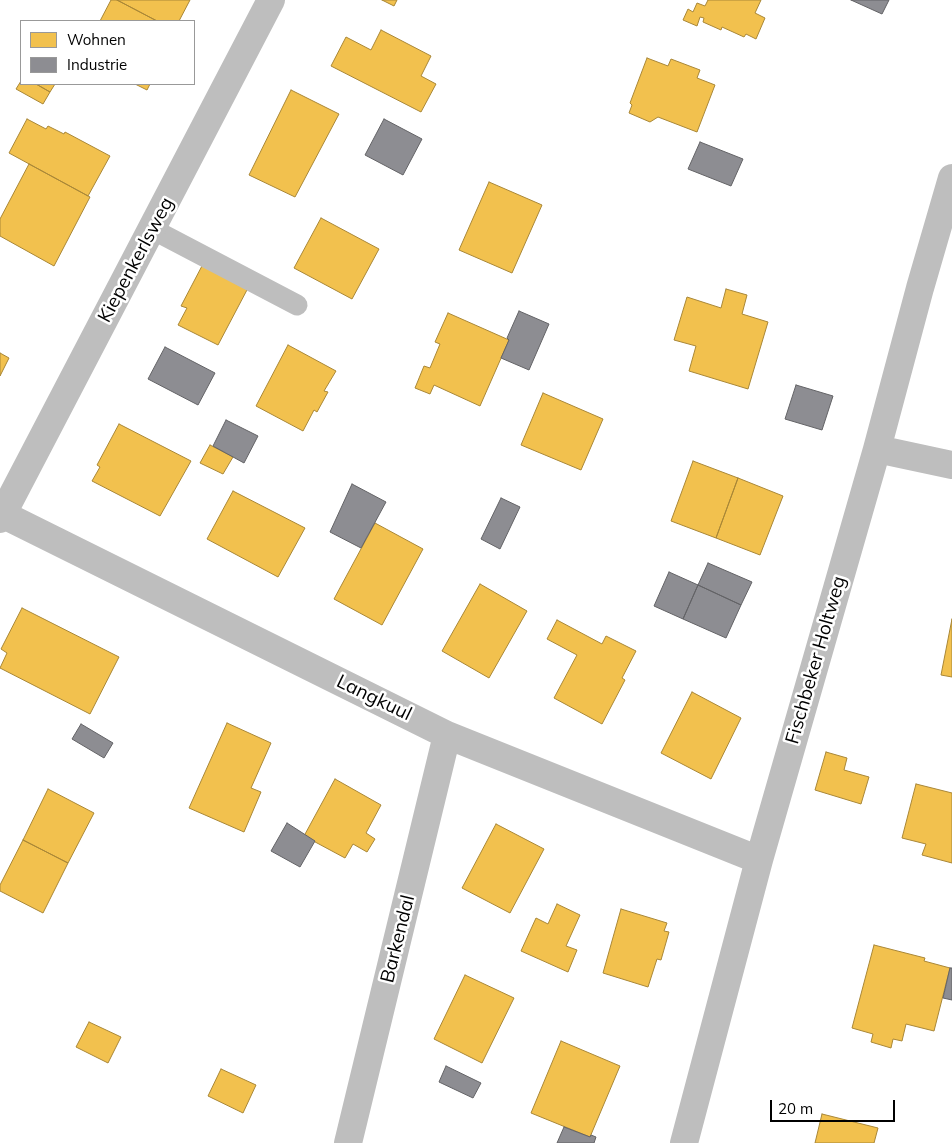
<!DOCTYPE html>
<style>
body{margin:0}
#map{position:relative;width:952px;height:1143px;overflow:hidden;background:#fff;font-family:Mulish,sans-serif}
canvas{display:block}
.legend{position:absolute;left:20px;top:20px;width:175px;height:65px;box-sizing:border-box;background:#fff;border:1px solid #999;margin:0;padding:6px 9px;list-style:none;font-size:15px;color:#000}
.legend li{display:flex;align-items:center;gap:10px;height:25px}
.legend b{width:25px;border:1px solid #999}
.scale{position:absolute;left:770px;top:1100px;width:125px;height:22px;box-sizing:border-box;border:2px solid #000;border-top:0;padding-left:6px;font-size:15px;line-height:18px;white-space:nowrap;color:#000;-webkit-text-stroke:4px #fff;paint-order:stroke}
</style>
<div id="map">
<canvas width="952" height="1143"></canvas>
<ul class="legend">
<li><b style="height:14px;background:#f2c14e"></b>Wohnen</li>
<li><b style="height:14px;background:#8d8d92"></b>Industrie</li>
</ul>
<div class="scale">20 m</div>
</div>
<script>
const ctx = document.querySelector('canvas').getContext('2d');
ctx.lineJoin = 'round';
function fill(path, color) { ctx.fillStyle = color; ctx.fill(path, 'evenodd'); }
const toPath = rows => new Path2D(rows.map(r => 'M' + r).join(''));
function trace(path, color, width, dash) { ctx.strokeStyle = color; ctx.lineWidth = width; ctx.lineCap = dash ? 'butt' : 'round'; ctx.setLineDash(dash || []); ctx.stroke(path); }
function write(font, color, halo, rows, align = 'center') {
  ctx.font = font + ' Mulish,sans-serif'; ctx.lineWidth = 5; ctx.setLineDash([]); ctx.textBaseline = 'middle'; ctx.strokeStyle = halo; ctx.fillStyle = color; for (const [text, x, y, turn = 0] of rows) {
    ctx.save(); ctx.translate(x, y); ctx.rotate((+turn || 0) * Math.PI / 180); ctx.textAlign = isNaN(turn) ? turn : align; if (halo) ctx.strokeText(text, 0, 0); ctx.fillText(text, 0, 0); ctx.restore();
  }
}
const homes = toPath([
 [111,0,117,0,157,21,100,21,111,0],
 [117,0,190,0,179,21,157,21,117,0],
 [382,0,397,0,394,6,382,0],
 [708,0,761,0,755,13,765,18,756,39,746,34,744,37,722,27,721,30,703,22,704,18,700,17,697,26,683,20,688,9,693,12,697,3,705,6,708,0],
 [381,30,431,56,421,76,436,84,421,112,331,66,346,37,371,50,381,30],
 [647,58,668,66,671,59,700,70,697,78,715,85,697,132,658,117,650,122,629,113,632,105,630,103,647,58],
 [21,81,21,84,36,84,50,92,43,104,16,89,21,81],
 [36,84,55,84,50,92,36,84],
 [135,84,150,84,147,90,135,84],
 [291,90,339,114,295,197,249,175,291,90],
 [27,119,46,129,48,126,64,134,65,132,110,156,88,196,9,153,27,119],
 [29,164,90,197,54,266,0,236,0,219,29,164],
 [489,182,542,205,512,273,459,250,489,182],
 [321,218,379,249,352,299,294,268,321,218],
 [203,264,248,288,218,345,178,325,187,308,181,306,203,264],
 [726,289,747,295,742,314,768,322,748,389,689,371,696,346,674,340,687,297,721,308,726,289],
 [448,313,509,340,480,406,434,385,430,394,415,388,424,366,430,368,440,344,435,342,448,313],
 [288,345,336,371,324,391,328,392,317,412,314,410,303,431,256,406,288,345],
 [0,353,9,358,0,376,0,353],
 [543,393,603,419,581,470,521,445,543,393],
 [119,424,191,461,160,516,92,481,100,467,97,465,119,424],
 [210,445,233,457,223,474,200,463,210,445],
 [693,461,738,478,716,538,671,521,693,461],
 [738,478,783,496,760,555,716,538,738,478],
 [233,491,305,528,278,577,207,539,233,491],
 [375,523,423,549,382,625,334,599,375,523],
 [480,584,527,611,489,678,442,651,480,584],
 [22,608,119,657,90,714,0,668,7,653,1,649,22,608],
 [952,619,952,677,941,675,952,619],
 [557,620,602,644,606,636,636,651,622,678,625,680,602,724,554,698,577,655,547,639,557,620],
 [692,692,741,718,711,779,661,753,692,692],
 [227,723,271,743,251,788,261,792,244,832,189,808,227,723],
 [826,752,847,758,844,770,869,777,861,804,815,790,826,752],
 [335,779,381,805,366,833,375,839,367,852,353,844,345,858,304,836,335,779],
 [916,784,952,793,952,863,922,855,926,844,902,838,916,784],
 [48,789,94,813,68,863,23,840,48,789],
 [496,824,544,849,510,913,462,888,496,824],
 [23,840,68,863,43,913,0,891,0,885,23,840],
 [557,904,580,915,566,946,577,950,568,972,521,951,536,918,548,924,557,904],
 [621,909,667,923,664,931,669,932,661,960,657,959,648,987,603,973,621,909],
 [874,945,925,958,924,961,950,968,934,1031,906,1024,902,1041,893,1039,891,1048,871,1042,873,1034,852,1028,874,945],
 [465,975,514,998,482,1063,434,1039,465,975],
 [89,1022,121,1037,108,1063,76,1047,89,1022],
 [561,1041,620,1066,590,1137,531,1113,561,1041],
 [221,1069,256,1085,243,1113,208,1096,221,1069],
 [822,1114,878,1128,874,1143,815,1143,822,1114]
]);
fill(homes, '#f2c14e');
trace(homes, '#a98737', 1);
const industry = toPath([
 [851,0,889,0,882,14,851,0],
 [384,119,422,139,403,175,365,155,384,119],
 [700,142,743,159,731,186,688,169,700,142],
 [519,311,549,324,529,370,501,358,509,340,507,338,519,311],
 [165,347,215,373,198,405,148,379,165,347],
 [796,385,833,396,822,430,785,419,796,385],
 [226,420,258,436,244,463,213,446,226,420],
 [352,484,386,502,361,548,330,532,352,484],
 [501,498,520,507,500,549,481,539,501,498],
 [708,563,752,582,741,605,698,585,708,563],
 [669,572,698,585,683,619,654,606,669,572],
 [698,585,741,605,726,638,683,619,698,585],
 [81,724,113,743,104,758,72,739,81,724],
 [287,823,315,841,300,867,271,851,287,823],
 [950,968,952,968,952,1000,943,998,950,968],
 [446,1066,481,1083,473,1098,439,1082,446,1066],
 [564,1127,590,1137,591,1135,596,1137,594,1143,557,1143,564,1127]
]);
fill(industry, '#8d8d92');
trace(industry, '#636366', 1);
trace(toPath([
 [152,229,297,305]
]), '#bebebe', 21);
trace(toPath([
 [877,449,952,465],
 [0,513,447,735,759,860],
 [0,519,271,0],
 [348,1143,447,735],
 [684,1143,759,860,877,449,920,288,952,178]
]), '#bebebe', 28);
write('19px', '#000', '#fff', [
 ["Kiepenkerlsweg",136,260,-62],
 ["Fischbeker Holtweg",816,660,-74],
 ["Langkuul",374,698,26],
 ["Barkendal",398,939,-76]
]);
</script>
